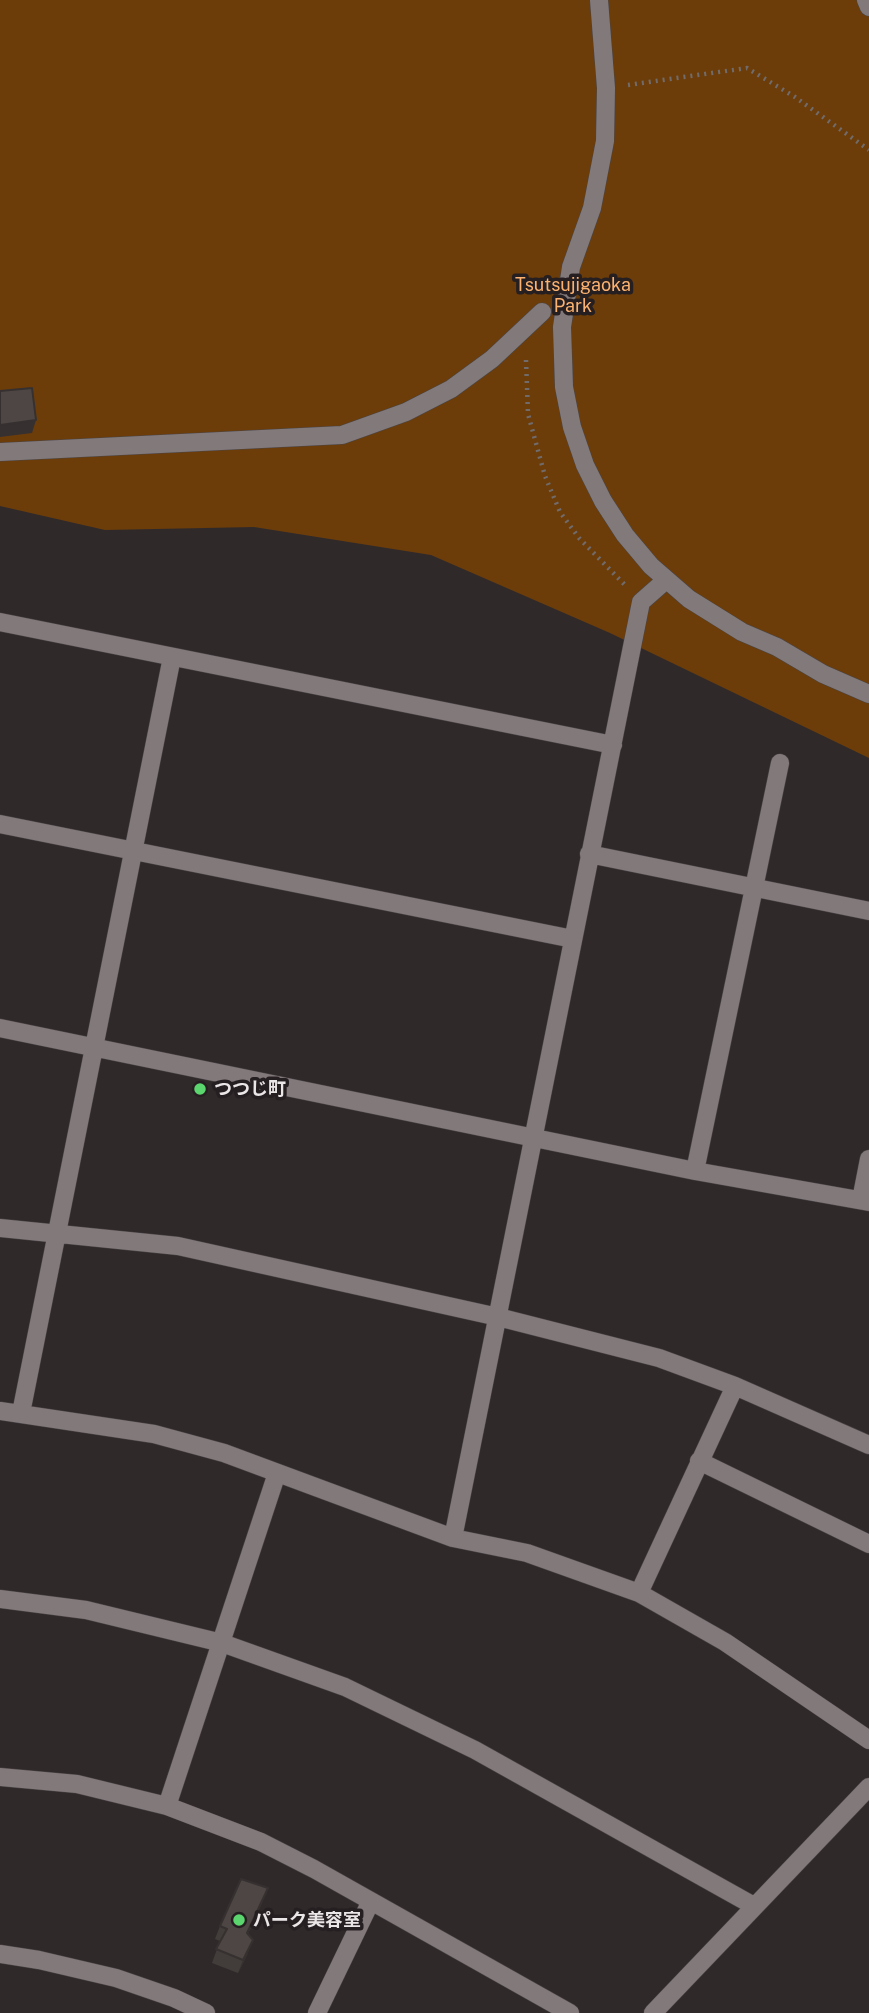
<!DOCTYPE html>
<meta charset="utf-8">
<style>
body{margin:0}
canvas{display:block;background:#30292a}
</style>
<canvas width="869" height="2013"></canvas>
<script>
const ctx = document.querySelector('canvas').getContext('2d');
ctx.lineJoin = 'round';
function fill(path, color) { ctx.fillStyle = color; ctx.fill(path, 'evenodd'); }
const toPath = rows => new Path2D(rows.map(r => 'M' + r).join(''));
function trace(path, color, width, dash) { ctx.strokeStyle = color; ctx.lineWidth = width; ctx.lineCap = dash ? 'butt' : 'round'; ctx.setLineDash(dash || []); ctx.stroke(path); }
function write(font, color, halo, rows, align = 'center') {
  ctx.font = font + ' "Public Sans","Noto Sans JP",sans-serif'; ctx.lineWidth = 7; ctx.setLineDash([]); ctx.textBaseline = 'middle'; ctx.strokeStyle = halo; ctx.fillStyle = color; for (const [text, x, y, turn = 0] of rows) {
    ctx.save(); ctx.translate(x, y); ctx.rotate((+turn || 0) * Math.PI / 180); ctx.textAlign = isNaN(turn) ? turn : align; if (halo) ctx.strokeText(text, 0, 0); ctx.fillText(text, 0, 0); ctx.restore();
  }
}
fill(toPath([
 [0,0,869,0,869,758,610,633,431,555,254,527,105,530,0,506]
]), '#6c3d09');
const minor = toPath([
 [599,0,606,88,605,141,592,208,571,267,562,327,564,387,572,427,585,465,603,501,625,535,651,566,689,599,742,632,777,647,823,674,869,694],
 [866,0,869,7],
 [0,452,342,435,406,412,451,389,492,359,542,312],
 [0,622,613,745],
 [0,824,573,939],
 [589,854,869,911],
 [0,1028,695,1171,869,1202],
 [695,1171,780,763],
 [861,1200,869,1159],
 [0,1228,178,1246,498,1317,659,1358,735,1386,869,1445],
 [0,1411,154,1434,224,1453,453,1538,527,1553,639,1593,725,1642,869,1740],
 [21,1413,172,657],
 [699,1461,869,1544],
 [453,1538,641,602,666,580],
 [639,1593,735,1386],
 [0,1599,86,1610,222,1643,345,1687,475,1750,754,1906],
 [0,1777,77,1784,167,1806,261,1842,314,1869,570,2013],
 [167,1806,277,1473],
 [0,1954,39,1960,116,1978,174,1998,206,2013],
 [317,2013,370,1903],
 [653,2013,869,1787]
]);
trace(minor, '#4a4546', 19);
trace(toPath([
 [628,85,747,68,795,97,869,150],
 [526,360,528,414,545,476,560,512,579,538,626,586]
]), '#716b6c', 4.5, [2, 5]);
trace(minor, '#82797b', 18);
fill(toPath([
 [263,1901,248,1934,248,1953,238,1973,212,1963,220,1941,215,1939,220,1926]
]), '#423c3a');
fill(toPath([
 [36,420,32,433,0,437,0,425],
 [268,1888,263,1901,242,1947,247,1933],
 [253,1940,248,1953,238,1973,243,1960]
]), '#363130');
const building = toPath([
 [32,388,36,420,0,425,0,391,32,388],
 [241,1879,268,1888,247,1933,253,1940,243,1960,216,1949,227,1929,220,1926,241,1879]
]);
fill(building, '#4d4644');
trace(building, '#363130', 2);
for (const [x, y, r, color] of [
 [200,1089,7,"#5bd56e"],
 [239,1920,7,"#5bd56e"]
]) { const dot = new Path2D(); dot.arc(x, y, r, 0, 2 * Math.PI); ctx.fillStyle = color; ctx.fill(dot); trace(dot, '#261f21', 2.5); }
write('18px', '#fbb16f', '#261f21', [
 ["Tsutsujigaoka",573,285],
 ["Park",573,306]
]);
write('bold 18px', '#eae5e6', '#261f21', [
 ["つつじ町",214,1089],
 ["パーク美容室",253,1920]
], 'left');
</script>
